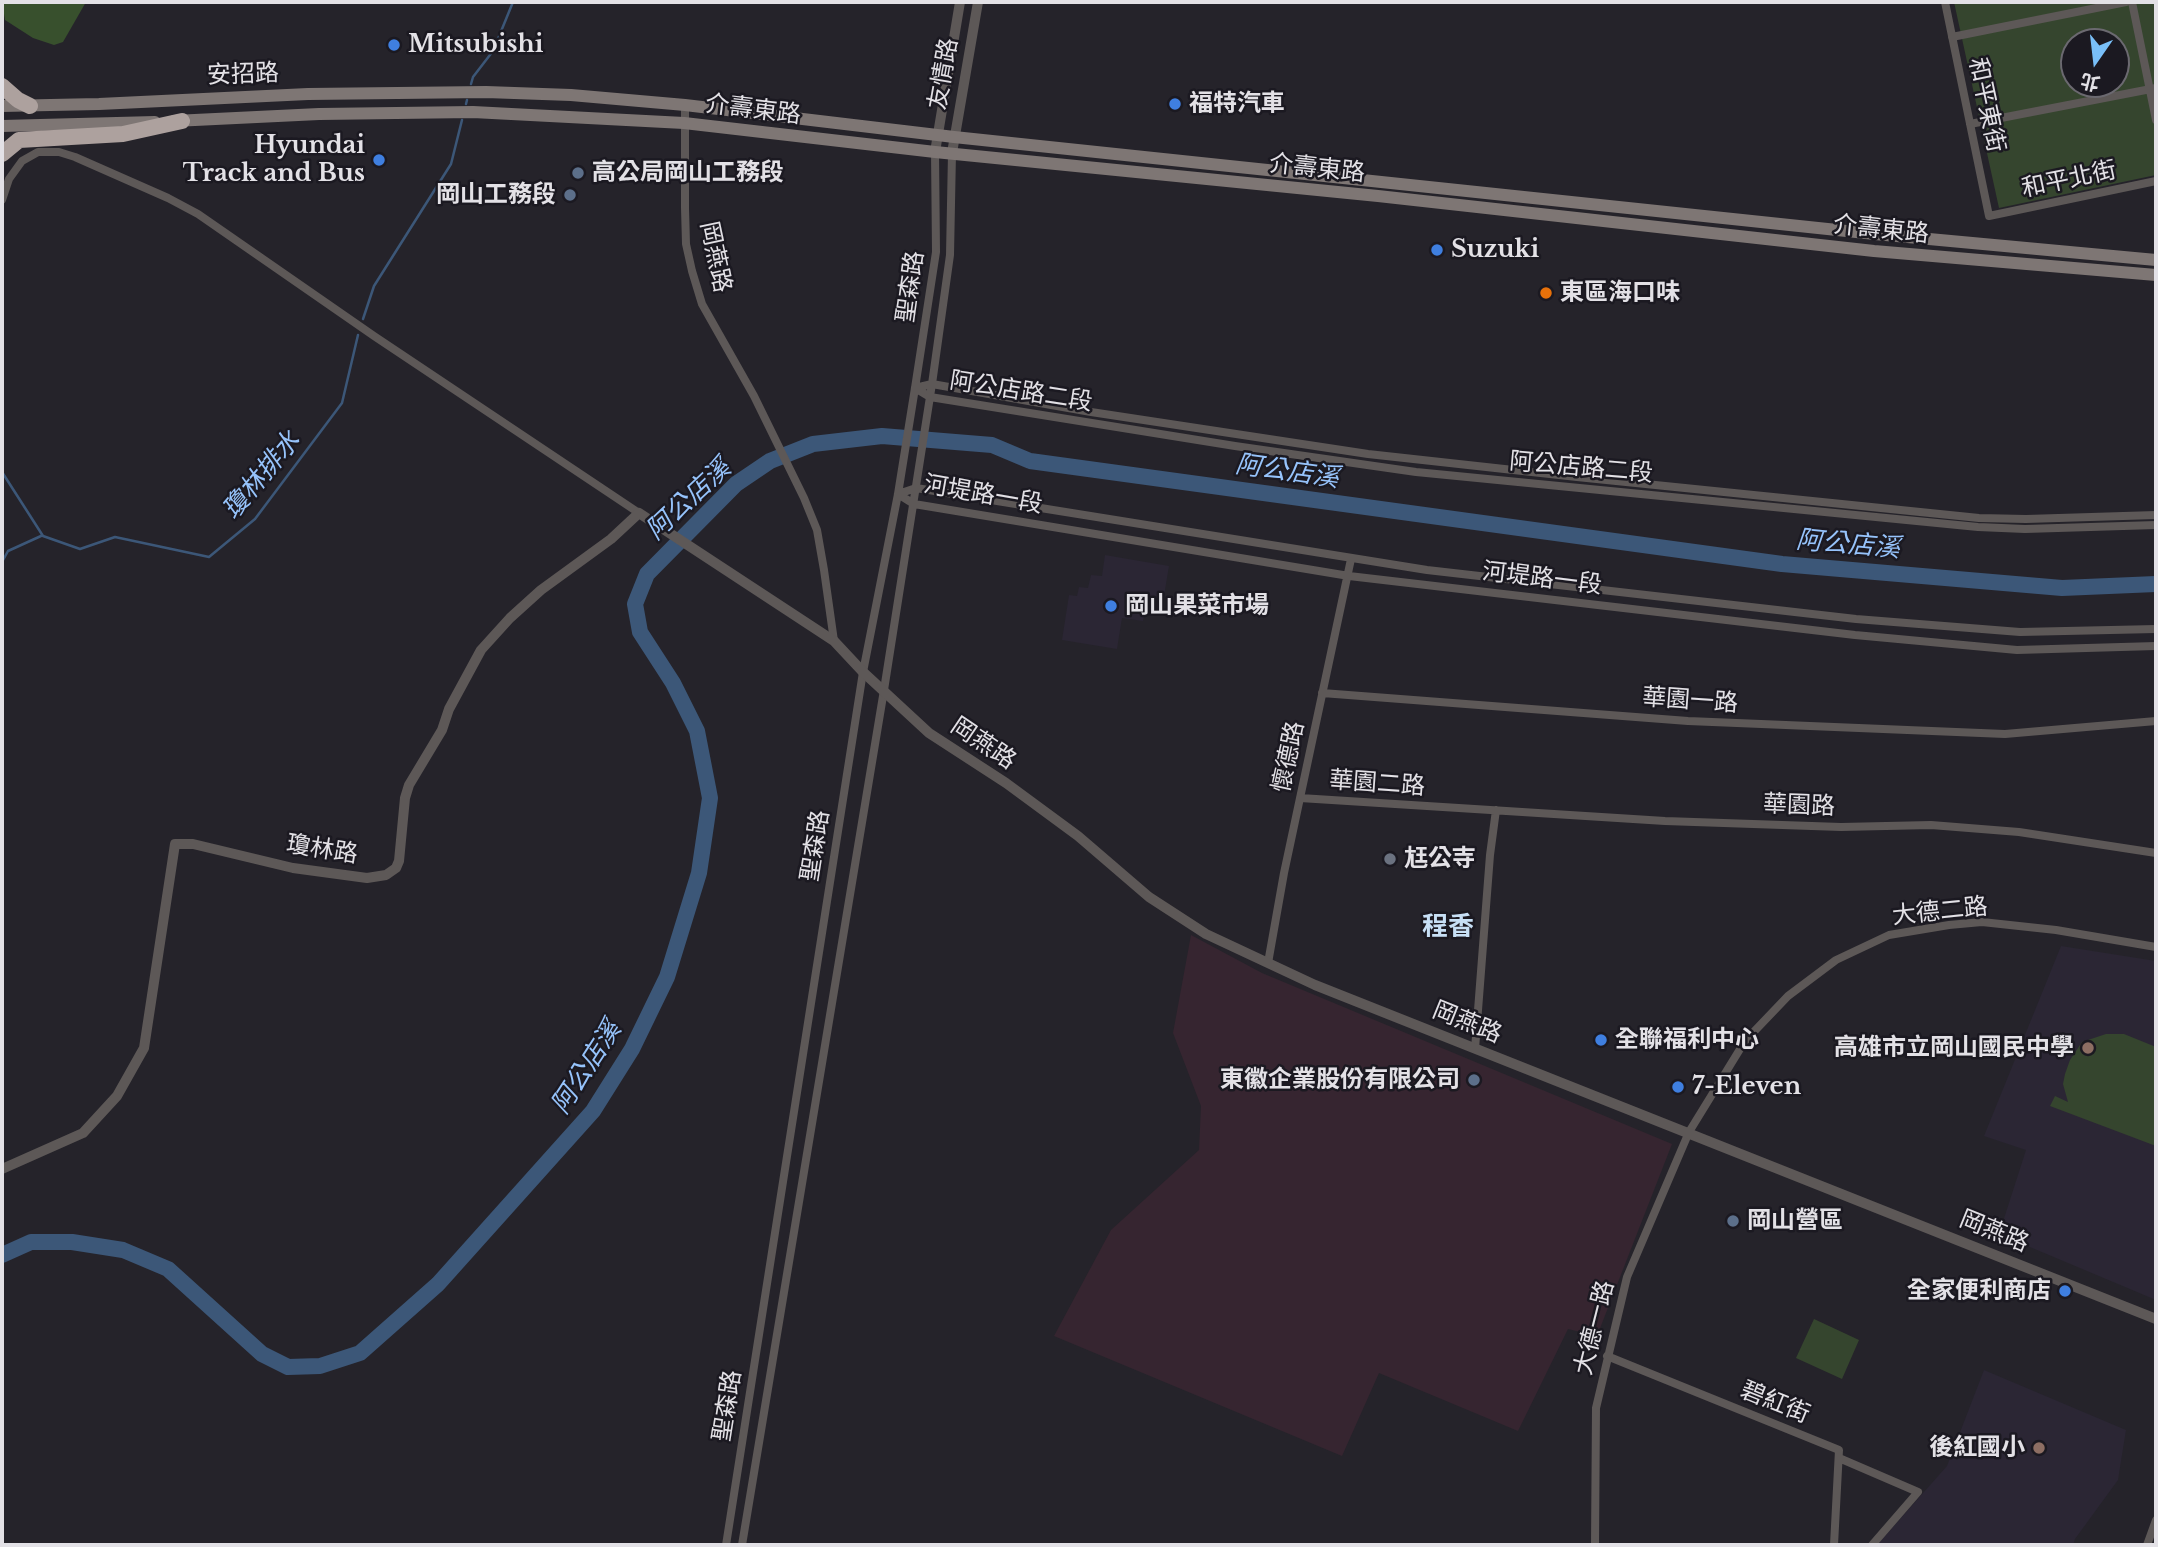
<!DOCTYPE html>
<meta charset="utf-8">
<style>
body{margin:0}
#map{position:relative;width:2158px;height:1547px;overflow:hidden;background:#25232a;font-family:"Libre Baskerville","Noto Sans TC",serif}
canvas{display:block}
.frame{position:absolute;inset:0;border:4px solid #e3e1e6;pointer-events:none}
.north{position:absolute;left:2060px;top:28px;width:70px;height:70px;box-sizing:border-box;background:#1b1921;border:2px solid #6b6970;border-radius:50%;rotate:194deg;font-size:19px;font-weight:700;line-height:28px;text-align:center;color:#e3e1e6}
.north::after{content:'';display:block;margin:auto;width:24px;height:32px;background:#79bff8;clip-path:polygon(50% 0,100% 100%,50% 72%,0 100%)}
</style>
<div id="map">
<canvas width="2158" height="1547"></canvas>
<div class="frame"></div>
<div class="north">北</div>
</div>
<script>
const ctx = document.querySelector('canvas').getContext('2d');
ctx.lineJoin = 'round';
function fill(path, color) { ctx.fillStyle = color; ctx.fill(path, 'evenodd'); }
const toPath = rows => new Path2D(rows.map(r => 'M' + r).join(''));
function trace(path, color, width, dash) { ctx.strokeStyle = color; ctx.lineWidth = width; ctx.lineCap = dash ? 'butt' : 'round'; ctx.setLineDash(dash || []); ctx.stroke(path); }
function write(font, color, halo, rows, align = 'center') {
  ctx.font = font + ' "Libre Baskerville","Noto Sans TC",serif'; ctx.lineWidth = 5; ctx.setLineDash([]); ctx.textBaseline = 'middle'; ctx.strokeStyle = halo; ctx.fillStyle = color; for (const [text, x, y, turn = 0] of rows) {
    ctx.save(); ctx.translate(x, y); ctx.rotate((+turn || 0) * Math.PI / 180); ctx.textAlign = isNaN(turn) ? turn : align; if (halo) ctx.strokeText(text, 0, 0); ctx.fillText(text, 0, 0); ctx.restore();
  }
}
fill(toPath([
 [1105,555,1169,566,1163,602,1155,601,1153,612,1145,611,1143,621,1122,618,1117,649,1062,640,1069,595,1077,596,1079,587,1088,588,1091,575,1102,576],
 [2061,946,2156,961,2156,1300,1999,1234,2026,1150,1984,1136],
 [1984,1370,2126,1430,2118,1480,2075,1539,2073,1545,1877,1545,1947,1466]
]), '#2b2634');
fill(toPath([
 [1191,935,1262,973,1672,1144,1597,1336,1568,1329,1518,1431,1379,1373,1342,1456,1054,1336,1111,1230,1199,1150,1201,1106,1173,1033]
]), '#362530');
fill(toPath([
 [1954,2,2156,2,2156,175,1999,208],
 [2074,42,2116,42,2116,84,2074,84],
 [2106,1034,2124,1034,2156,1047,2156,1146,2050,1106,2055,1096,2068,1102,2063,1084,2065,1074,2070,1060,2082,1042],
 [1814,1319,1859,1340,1842,1379,1796,1358]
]), '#35452e');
fill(toPath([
 [2,2,86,2,63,42,54,45,33,38,5,20]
]), '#38502d');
trace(toPath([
 [471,84,473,77,493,51,513,2],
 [466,104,467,100],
 [363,319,374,286,451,164,462,120],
 [2,472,43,536,80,549,115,537,209,557,255,519,342,403,358,335],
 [2,562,8,551,41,536]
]), '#3c5778', 2.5);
trace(toPath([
 [2,1255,31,1242,72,1242,123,1250,168,1269,262,1354,288,1367,320,1366,360,1353,438,1284,593,1111,632,1049,667,977,699,873,710,798,697,731,673,683,640,632,635,604,647,574,736,484,770,461,813,444,882,436,992,445,1030,461,1782,564,2062,588,2156,584]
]), '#3c5778', 16);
trace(toPath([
 [1945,2,1989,216,2156,181],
 [2132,2,2156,120],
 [1952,37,2126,2],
 [685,105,685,208,686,244,692,271,702,304,754,396,804,498,817,530,824,570,834,641],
 [1970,124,2156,88],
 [2,200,9,179,22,161,38,152,59,152,75,157,168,198,198,214,374,336,639,513],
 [915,388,930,397,1235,446,1416,472,1978,527,2025,529,2156,525],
 [915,388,932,384,1091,412,1368,454,1577,477,1979,518,2026,519,2156,515],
 [898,494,914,504,1349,576,1855,635,2017,650,2156,646],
 [898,494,916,488,1427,570,1856,619,2020,632,2156,629],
 [1322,693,1688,721,2005,734,2156,721],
 [1300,798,1665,821,1841,827,1931,825,2019,832,2156,853],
 [1268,963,1284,873,1351,559],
 [1475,1049,1490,855,1496,810],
 [1607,1356,1839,1450,1834,1545],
 [1839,1458,1918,1492,1872,1545],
 [726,1545,863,672,898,494,915,388,936,252,935,152],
 [742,1545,884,690,932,384,950,255,952,153],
 [1595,1545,1596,1408,1627,1277,1689,1132,1745,1041,1788,996,1836,960,1889,935,1949,925,1982,922,2056,930,2156,947],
 [2147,1545,2156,1520]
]), '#5d5857', 8);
trace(toPath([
 [935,152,960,2],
 [952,153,978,2],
 [2,1169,83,1133,117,1096,144,1048,175,844,193,844,293,868,367,878,386,875,396,868,399,861,405,798,409,785,442,730,449,709,481,650,510,618,541,590,611,539,639,513,834,641,863,672,929,733,1006,783,1078,836,1149,897,1206,934,1315,985,2156,1319]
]), '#5d5857', 10);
trace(toPath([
 [2,106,99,104,308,94,486,92,571,95,685,105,954,137,1875,234,2156,260],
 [174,121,319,114,473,112,684,123,935,152,1378,196,1874,251,2156,275],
 [2,126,155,122]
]), '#7e7674', 12);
trace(toPath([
 [2,86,18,100,30,106],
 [2,154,19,140,123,134,182,121]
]), '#ada19e', 16);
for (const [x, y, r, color] of [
 [394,45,7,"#3f7fe0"],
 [1175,104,7,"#3f7fe0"],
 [379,160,7,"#3f7fe0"],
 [578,173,7,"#5c6f8a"],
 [570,195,7,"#5c6f8a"],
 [1437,250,7,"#3f7fe0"],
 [1546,293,7,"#e8710a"],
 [1111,606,7,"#3f7fe0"],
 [1390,859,7,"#6b7280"],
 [1601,1040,7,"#3f7fe0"],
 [2088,1048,7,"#8d6e63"],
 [1474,1080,7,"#5c6f8a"],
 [1678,1087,7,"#3f7fe0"],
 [1733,1221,7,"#5c6f8a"],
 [2065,1291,7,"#3f7fe0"],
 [2039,1448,7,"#8d6e63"]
]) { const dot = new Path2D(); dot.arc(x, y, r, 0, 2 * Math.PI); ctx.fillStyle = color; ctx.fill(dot); trace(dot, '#1b1921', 2.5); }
write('bold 24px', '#e3e1e6', '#1b1921', [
 ["Mitsubishi",408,45],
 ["福特汽車",1189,104],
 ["Hyundai",365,146,"right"],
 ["Track and Bus",365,174,"right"],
 ["高公局岡山工務段",592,173],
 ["岡山工務段",556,195,"right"],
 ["Suzuki",1451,250],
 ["東區海口味",1560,293],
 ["岡山果菜市場",1125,606],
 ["尪公寺",1404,859],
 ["全聯福利中心",1615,1040],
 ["高雄市立岡山國民中學",2074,1048,"right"],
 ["東徽企業股份有限公司",1460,1080,"right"],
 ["7-Eleven",1692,1087],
 ["岡山營區",1747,1221],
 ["全家便利商店",2051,1291,"right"],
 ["後紅國小",2025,1448,"right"]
], 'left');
write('24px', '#e3e1e6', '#1b1921', [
 ["友情路",944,74,-80],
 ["安招路",243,75,-2],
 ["和平東街",1986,105,78],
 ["介壽東路",753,110,7],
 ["介壽東路",1317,169,6],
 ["和平北街",2069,180,-12],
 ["介壽東路",1881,230,6],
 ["岡燕路",715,257,78],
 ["聖森路",911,287,-82],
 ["阿公店路二段",1021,392,9],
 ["阿公店路二段",1581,468,5],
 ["河堤路一段",983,495,10],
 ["河堤路一段",1542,579,7],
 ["華園一路",1690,701,4],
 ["岡燕路",983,744,34],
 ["懷德路",1289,757,-78],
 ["華園二路",1377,784,4],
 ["華園路",1799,806,2],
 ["聖森路",816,846,-81],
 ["瓊林路",322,850,9],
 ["大德二路",1940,912,-6],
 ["岡燕路",1467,1023,22],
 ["岡燕路",1994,1232,22],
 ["大德一路",1595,1328,-76],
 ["碧紅街",1775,1403,22],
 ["聖森路",728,1406,-81]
]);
write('italic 26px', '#96c3fb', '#1b1921', [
 ["阿公店溪",1287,472,8],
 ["瓊林排水",262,476,-50],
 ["阿公店溪",689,500,-43],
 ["阿公店溪",1848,545,5],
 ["阿公店溪",587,1068,-57]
]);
write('bold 26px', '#c7dff5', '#1b1921', [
 ["程香",1448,928]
]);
</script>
